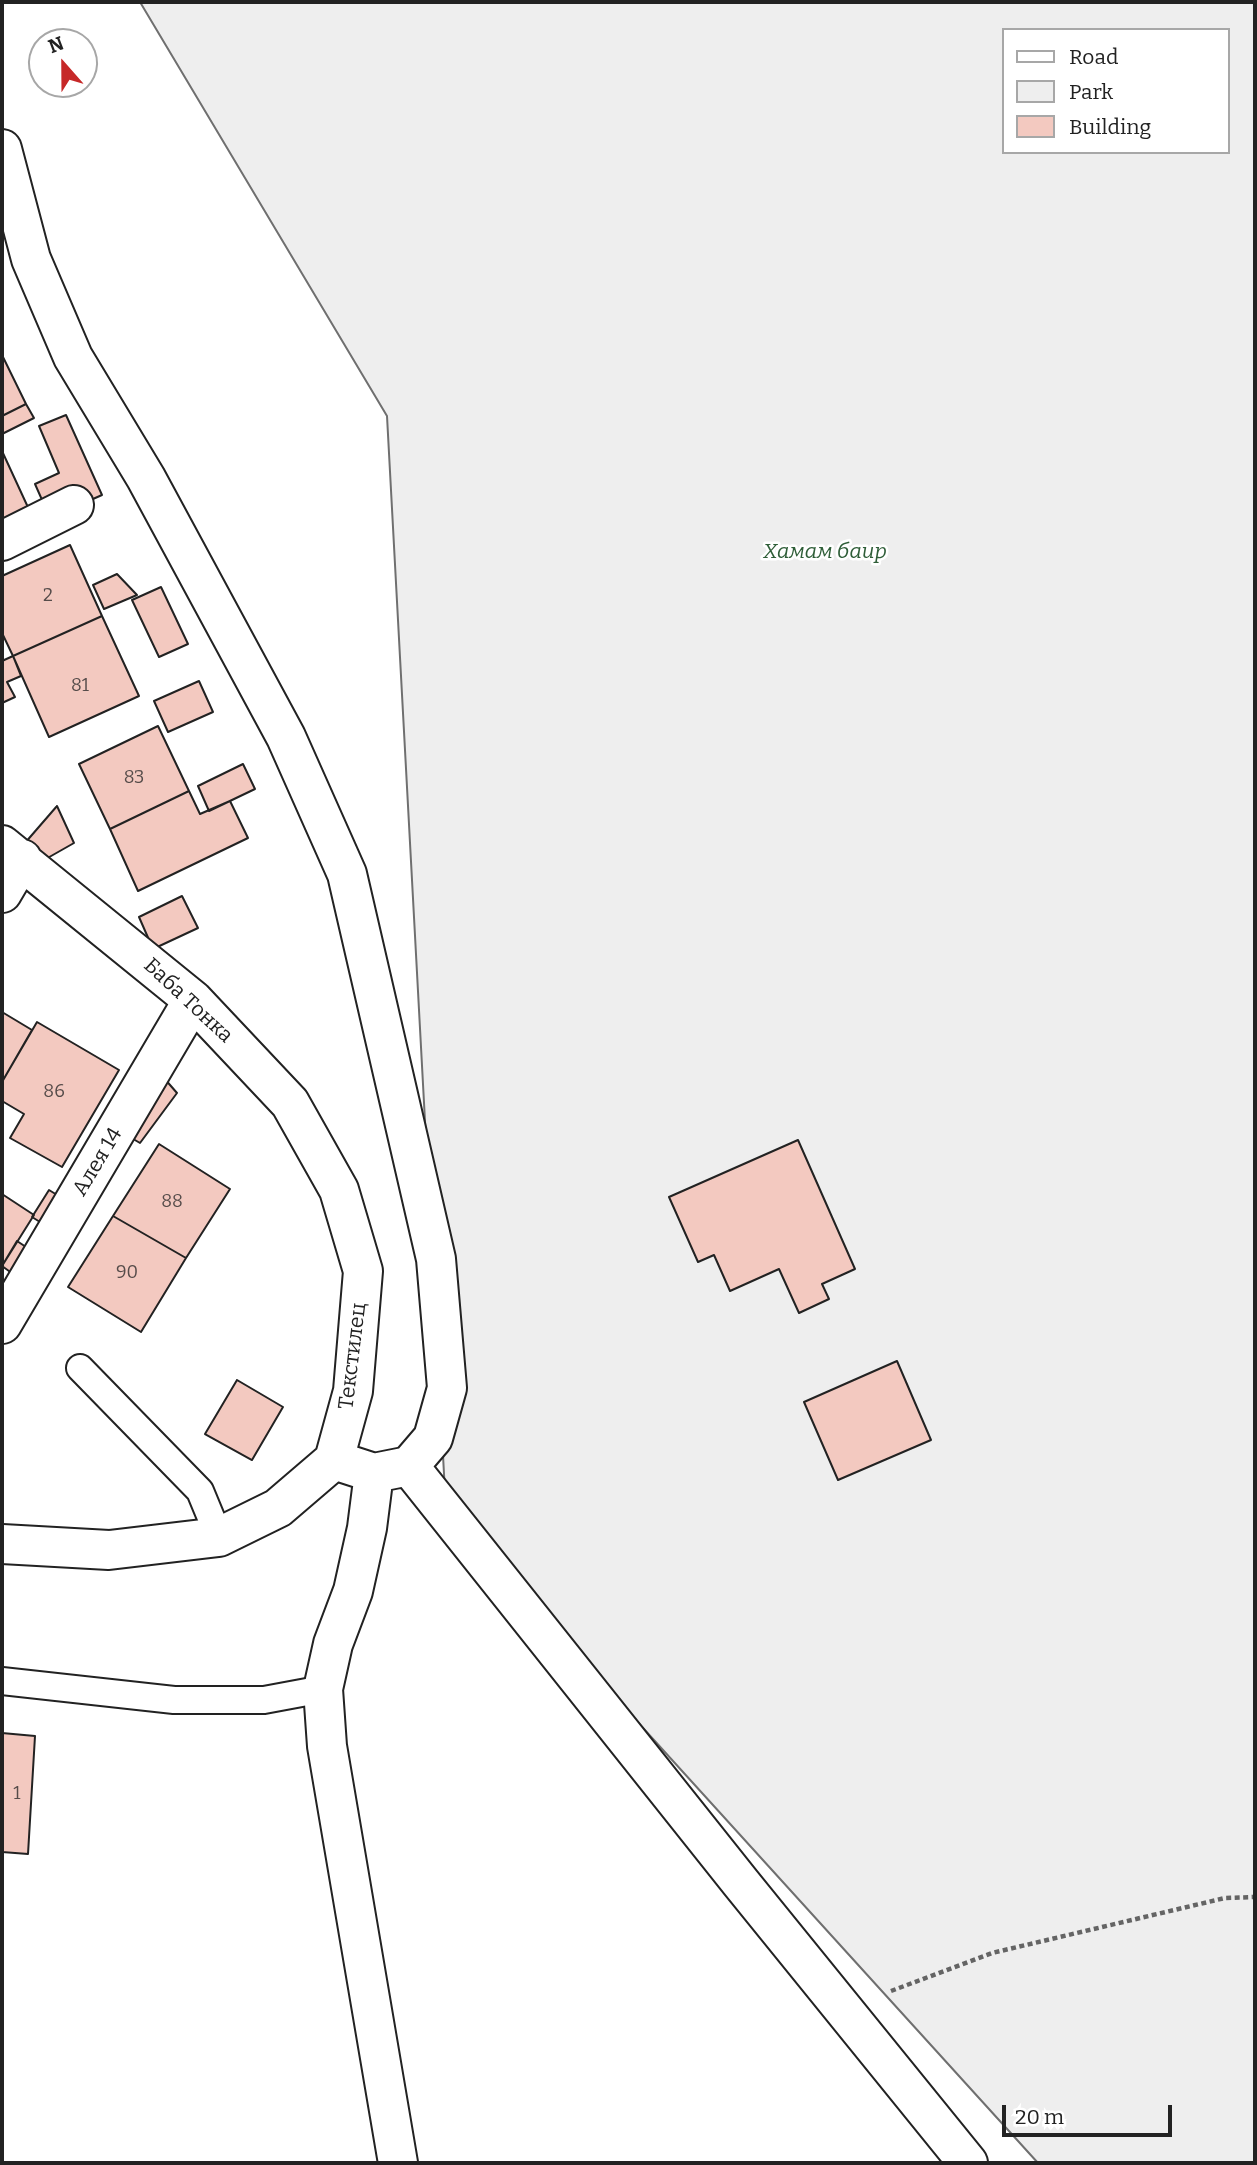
<!DOCTYPE html>
<meta charset="utf-8">
<style>
body{margin:0}
#map{position:relative;width:1257px;height:2165px;overflow:hidden;background:#fff;font-family:Bitter,serif}
canvas{display:block}
.frame{position:absolute;inset:0;border:4px solid #222;pointer-events:none}
.legend{position:absolute;left:1002px;top:28px;width:228px;height:126px;box-sizing:border-box;background:#fff;border:2px solid #a7a7a7;margin:0;padding:9px 12px;list-style:none;font-size:21px;color:#222}
.legend li{display:flex;align-items:center;gap:14px;height:35px}
.legend b{width:35px;border:2px solid #a7a7a7}
.north{position:absolute;left:28px;top:28px;width:70px;height:70px;box-sizing:border-box;background:#fff;border:2px solid #a7a7a7;border-radius:50%;rotate:339deg;font-size:19px;font-weight:700;line-height:28px;text-align:center;color:#222}
.north::after{content:'';display:block;margin:auto;width:24px;height:32px;background:#c62828;clip-path:polygon(50% 0,100% 100%,50% 72%,0 100%)}
.scale{position:absolute;left:1002px;top:2105px;width:170px;height:32px;box-sizing:border-box;border:4px solid #222;border-top:0;padding-left:9px;font-size:21px;line-height:24px;white-space:nowrap;color:#222;-webkit-text-stroke:5px #fff;paint-order:stroke}
</style>
<div id="map">
<canvas width="1257" height="2165"></canvas>
<div class="frame"></div>
<ul class="legend">
<li><b style="height:9px;background:#fff"></b>Road</li>
<li><b style="height:19px;background:#eee"></b>Park</li>
<li><b style="height:19px;background:#f3c9c0"></b>Building</li>
</ul>
<div class="north">N</div>
<div class="scale">20 m</div>
</div>
<script>
const ctx = document.querySelector('canvas').getContext('2d');
ctx.lineJoin = 'round';
function fill(path, color) { ctx.fillStyle = color; ctx.fill(path, 'evenodd'); }
const toPath = rows => new Path2D(rows.map(r => 'M' + r).join(''));
function trace(path, color, width, dash) { ctx.strokeStyle = color; ctx.lineWidth = width; ctx.lineCap = dash ? 'butt' : 'round'; ctx.setLineDash(dash || []); ctx.stroke(path); }
function write(font, color, halo, rows, align = 'center') {
  ctx.font = font + ' Bitter,serif'; ctx.lineWidth = 5; ctx.setLineDash([]); ctx.textBaseline = 'middle'; ctx.strokeStyle = halo; ctx.fillStyle = color; for (const [text, x, y, turn = 0] of rows) {
    ctx.save(); ctx.translate(x, y); ctx.rotate((+turn || 0) * Math.PI / 180); ctx.textAlign = isNaN(turn) ? turn : align; if (halo) ctx.strokeText(text, 0, 0); ctx.fillText(text, 0, 0); ctx.restore();
  }
}
const green = toPath([
 [140,2,1255,2,1255,2163,1038,2163,446,1511,387,416,140,2],
 [1003,30,1227,30,1227,152,1003,152,1003,30]
]);
fill(green, '#eee');
trace(green, '#6f6f6f', 2);
const building = toPath([
 [2,355,26,404,2,416,2,355],
 [26,404,34,418,2,434,2,416,26,404],
 [66,415,102,495,50,518,35,484,59,473,39,426,66,415],
 [2,451,32,516,2,531,2,451],
 [70,545,102,616,13,656,2,633,2,576,70,545],
 [117,574,137,595,104,609,93,585,117,574],
 [161,587,188,644,159,657,132,600,161,587],
 [102,616,139,696,49,737,13,656,102,616],
 [13,656,21,676,7,682,15,697,2,703,2,661,13,656],
 [199,681,213,712,168,732,154,701,199,681],
 [158,726,189,791,110,829,79,764,158,726],
 [243,764,255,789,209,811,198,786,243,764],
 [189,791,200,814,230,801,248,838,138,891,110,829,189,791],
 [57,806,74,843,37,864,18,851,57,806],
 [182,896,198,928,153,949,139,917,182,896],
 [2,1012,32,1030,2,1082,2,1012],
 [37,1022,119,1070,62,1167,10,1138,24,1114,2,1101,2,1082,37,1022],
 [157,1070,177,1093,140,1143,123,1133,157,1070],
 [798,1140,855,1269,822,1284,829,1299,799,1313,779,1269,730,1291,714,1255,698,1262,669,1197,798,1140],
 [159,1144,230,1189,186,1258,113,1216,159,1144],
 [49,1190,62,1198,48,1227,32,1217,49,1190],
 [2,1194,34,1215,2,1266,2,1194],
 [113,1216,186,1258,141,1332,68,1287,113,1216],
 [17,1241,29,1249,13,1274,2,1266,17,1241],
 [897,1361,931,1440,838,1480,804,1402,897,1361],
 [237,1380,283,1407,252,1460,205,1434,237,1380],
 [2,1733,35,1736,28,1854,2,1852,2,1733]
]);
fill(building, '#f3c9c0');
trace(building, '#222', 2);
const lane = toPath([
 [80,1368,200,1491,219,1537],
 [2,1681,174,1700,264,1700,323,1689]
]);
const street = toPath([
 [2,149,31,259,73,357,146,478,286,737,347,874,436,1259,447,1388,433,1438,409,1466,374,1473,334,1460],
 [2,541,74,505],
 [2,845,193,1000,290,1103,339,1190,363,1271,353,1391,334,1460,278,1508,219,1537,109,1550,2,1544],
 [2,893,22,859],
 [2,1324,193,1000],
 [409,1466,741,1883,968,2163],
 [374,1473,367,1528,353,1591,333,1644,323,1689,327,1746,398,2163]
]);
trace(lane, '#222', 30);
trace(street, '#222', 42);
trace(toPath([
 [891,1991,992,1953,1225,1898,1255,1897]
]), '#646464', 4.5, [5, 3.5]);
trace(lane, '#fff', 26);
trace(street, '#fff', 38);
write('18px', '#564c4a', null, [
 ["2",48,596],
 ["81",80,686],
 ["83",134,778],
 ["86",54,1092],
 ["88",172,1202],
 ["90",127,1273],
 ["1",17,1794]
]);
write('italic 21px', '#2f5e38', '#fff', [
 ["Хамам баир",825,552]
]);
write('21px', '#222', '#fff', [
 ["Баба Тонка",188,1001,43],
 ["Алея 14",98,1162,-59],
 ["Текстилец",353,1356,-83]
]);
</script>
